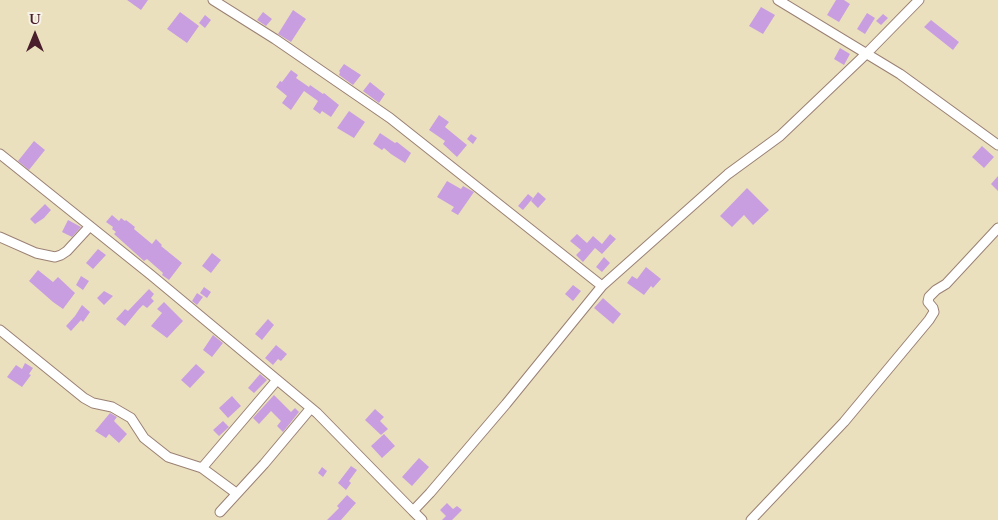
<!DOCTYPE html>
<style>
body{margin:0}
#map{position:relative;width:998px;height:520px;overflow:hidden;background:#ebe0be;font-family:Cardo,serif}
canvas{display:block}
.north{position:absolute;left:10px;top:10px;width:50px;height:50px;-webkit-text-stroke:4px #f7f3e8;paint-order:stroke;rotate:0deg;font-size:14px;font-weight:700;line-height:20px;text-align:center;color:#4a1f2b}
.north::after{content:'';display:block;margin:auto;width:18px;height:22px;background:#4a1f2b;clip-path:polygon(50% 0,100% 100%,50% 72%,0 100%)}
</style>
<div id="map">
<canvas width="998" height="520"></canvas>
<div class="north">U</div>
</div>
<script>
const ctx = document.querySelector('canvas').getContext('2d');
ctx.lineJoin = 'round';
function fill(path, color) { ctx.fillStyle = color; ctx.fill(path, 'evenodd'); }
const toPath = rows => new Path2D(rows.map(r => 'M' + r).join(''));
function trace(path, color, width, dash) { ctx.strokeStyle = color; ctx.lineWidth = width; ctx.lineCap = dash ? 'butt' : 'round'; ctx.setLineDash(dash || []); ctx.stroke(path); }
fill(toPath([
 [127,0,148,0,141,10],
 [836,0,844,0,850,4,839,22,827,15],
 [761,7,775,15,763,34,749,26],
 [293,10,306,19,291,42,278,34],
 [180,12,199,26,187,43,167,29],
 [263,12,272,19,266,26,257,20],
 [867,13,875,18,865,34,857,29],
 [883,14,888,18,881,25,876,21],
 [205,15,211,20,205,28,199,23],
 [931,20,959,42,953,50,924,27],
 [840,48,850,54,844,65,834,59],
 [344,64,361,75,353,85,339,75,340,72,339,71],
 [291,70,298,75,296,78,309,87,310,85,323,94,324,93,339,105,331,117,322,111,320,114,313,109,318,101,304,91,291,110,282,103,287,96,276,87,280,81,282,82],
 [370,82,385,94,379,103,363,91],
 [349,111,365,122,354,138,337,128],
 [439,115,449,122,445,127,467,145,457,157,443,144,445,141,429,130],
 [380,133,395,143,397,142,411,153,405,163,391,154,384,148,382,150,373,144],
 [471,134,477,138,473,144,467,139],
 [34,141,45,150,29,170,18,161],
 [982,146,994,157,984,168,972,157],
 [998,176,998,191,991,184],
 [447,181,461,189,463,186,474,192,458,215,451,211,454,207,437,197],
 [747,188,769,210,753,225,744,215,732,227,720,216],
 [538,192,546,199,538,208,531,201],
 [528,194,533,198,523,210,518,206],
 [45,204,51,210,44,218,35,224,30,219],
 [112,215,119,221,121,218,125,221,126,220,135,227,134,229,152,244,156,239,162,245,161,246,182,263,169,280,162,275,163,273,147,259,144,261,114,234,116,232,112,229,113,227,106,222],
 [68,220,81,227,72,237,62,232],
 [577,234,587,243,593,236,602,244,610,234,616,239,602,254,595,248,583,262,576,255,581,250,570,241],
 [98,249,106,255,93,269,86,263],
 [212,253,221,260,211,273,202,266],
 [604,257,610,263,602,272,596,267],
 [646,267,661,279,653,288,651,286,644,295,627,283,632,276,637,279],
 [38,270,53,282,58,277,75,293,63,309,53,302,29,281],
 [81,276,89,281,83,290,76,285],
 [573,285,581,291,573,301,565,294],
 [204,287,211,292,207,298,200,293],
 [149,289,154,294,151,298,154,301,147,308,143,305,139,309,125,326,116,319,125,309,128,311],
 [104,291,113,296,104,305,97,298],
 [197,293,203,297,197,305,192,301],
 [603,298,621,314,613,324,594,308],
 [164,302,183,321,167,338,151,326,162,313,157,309],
 [82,305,90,312,83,322,81,320,71,331,66,326,75,316],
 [268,319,274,325,262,340,255,334],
 [213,335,223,343,212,357,203,350],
 [276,345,287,354,281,361,278,359,273,365,265,358],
 [25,363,33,368,29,374,31,375,22,387,7,377,16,365,22,369],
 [196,364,205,372,190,388,181,380],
 [260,374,267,380,254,393,248,388],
 [274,395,291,412,295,408,299,412,283,432,277,426,281,421,271,411,259,424,253,418],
 [232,396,241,406,228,418,219,408],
 [375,409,384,417,380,421,388,429,381,435,365,420],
 [110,413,117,417,114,421,127,434,119,443,109,434,106,438,95,431],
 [223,421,229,427,219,436,213,430],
 [384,434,395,446,382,458,371,446],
 [419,458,429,467,412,486,402,477],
 [351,466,357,470,349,481,351,483,346,490,338,483],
 [322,467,327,471,323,477,318,473],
 [347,495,356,503,341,520,327,520,339,508,337,506],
 [447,503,453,509,457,506,462,510,452,520,442,520,446,516,440,510]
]), '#c99ee1');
const street = toPath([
 [213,0,275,39,390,118,602,286],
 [778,0,900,74,998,145],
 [0,154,151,275,317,413,413,511],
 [0,237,36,253,55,257,61,255,67,251,90,226],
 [0,330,84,398,93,403,112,407,131,418,144,438,168,457,202,468,277,380],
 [202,468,236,493],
 [220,512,264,464,311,408],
 [422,520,413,511,430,493,506,404,602,286,728,174,780,136,866,54,919,0],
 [751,520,844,422,929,320,934,312,933,308,928,302,929,297,936,290,946,284,998,228]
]);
trace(street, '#9a8074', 11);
trace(street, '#fff', 9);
</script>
